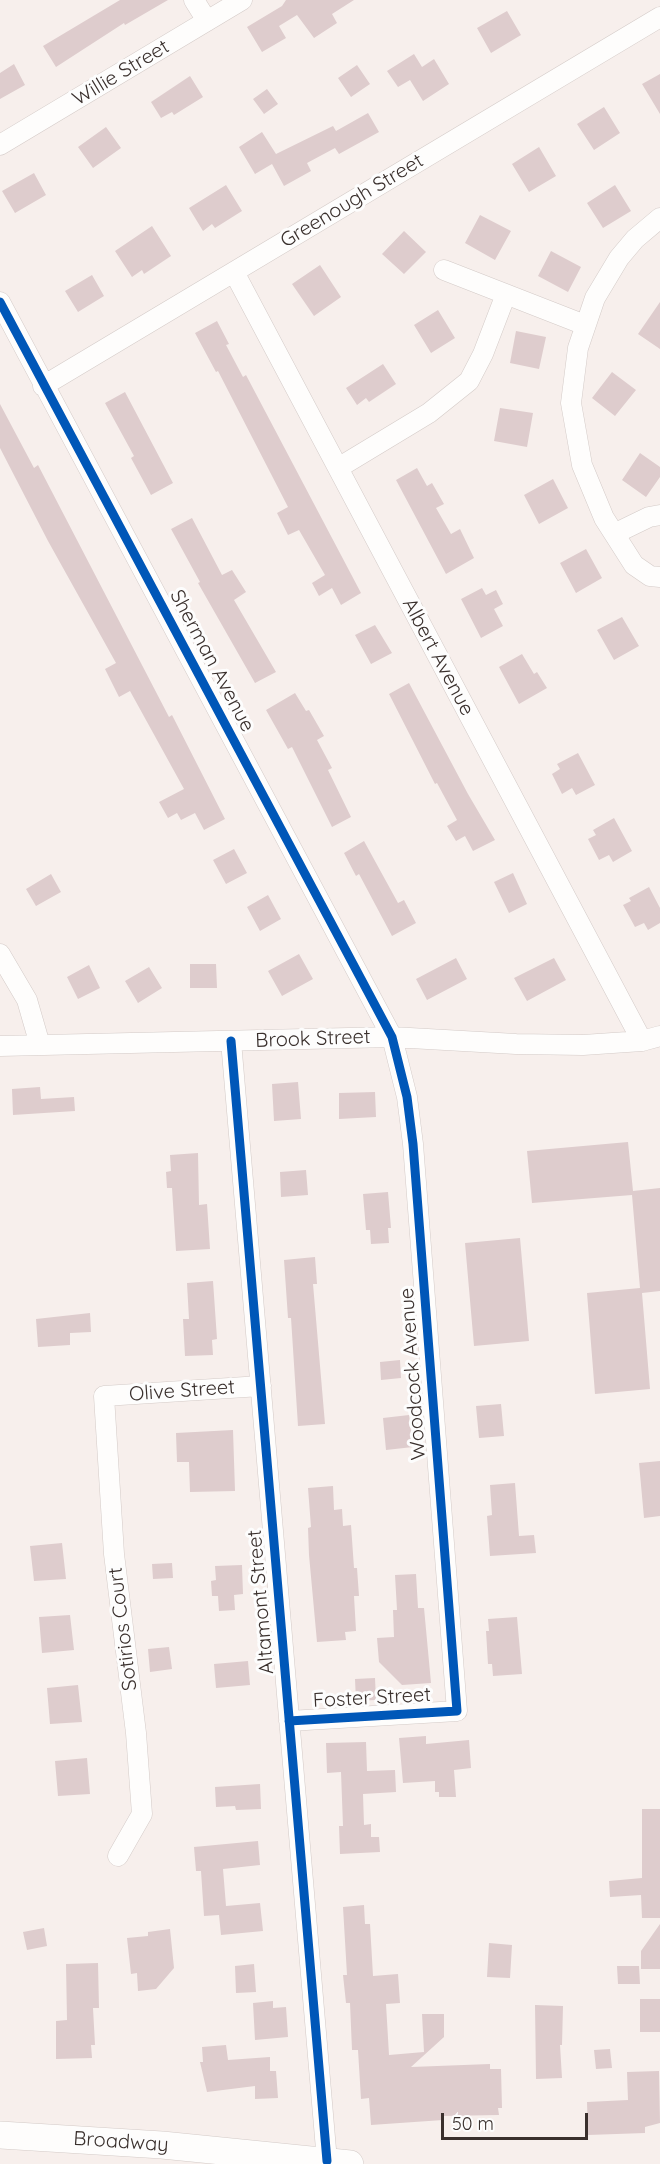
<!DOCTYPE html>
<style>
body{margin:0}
#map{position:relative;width:660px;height:2164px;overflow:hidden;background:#f7efec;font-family:Quicksand,sans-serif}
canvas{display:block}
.scale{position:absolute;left:441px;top:2113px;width:147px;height:27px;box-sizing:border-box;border:3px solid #3a302d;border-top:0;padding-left:8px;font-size:18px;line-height:21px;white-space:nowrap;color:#3a302d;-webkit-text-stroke:4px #fdfdfd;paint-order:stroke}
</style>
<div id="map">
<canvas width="660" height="2164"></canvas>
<div class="scale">50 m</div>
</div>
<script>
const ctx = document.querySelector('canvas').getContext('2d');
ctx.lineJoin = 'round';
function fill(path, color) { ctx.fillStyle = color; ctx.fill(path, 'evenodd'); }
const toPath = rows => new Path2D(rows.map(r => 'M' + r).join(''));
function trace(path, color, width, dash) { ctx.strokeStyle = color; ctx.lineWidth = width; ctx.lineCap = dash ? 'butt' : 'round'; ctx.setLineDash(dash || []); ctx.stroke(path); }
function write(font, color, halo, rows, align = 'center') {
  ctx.font = font + ' Quicksand,sans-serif'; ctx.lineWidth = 6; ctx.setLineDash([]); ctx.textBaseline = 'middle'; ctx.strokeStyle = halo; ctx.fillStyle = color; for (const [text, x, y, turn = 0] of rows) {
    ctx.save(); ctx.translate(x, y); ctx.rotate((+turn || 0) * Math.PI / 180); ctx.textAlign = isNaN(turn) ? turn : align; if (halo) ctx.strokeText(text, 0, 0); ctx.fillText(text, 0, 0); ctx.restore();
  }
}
fill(toPath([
 [120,0,168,0,125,25,124,23,56,67,43,46],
 [286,0,354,0,332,14,337,23,314,38,297,15,279,26,286,38,262,52,247,27,282,6],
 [507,11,521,35,491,53,477,28],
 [414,54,422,67,434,59,449,84,423,101,410,80,398,87,387,71],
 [14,64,25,85,0,99,0,73],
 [357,65,370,84,351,97,338,78],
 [660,74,660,114,642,84],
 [190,76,203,97,174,115,172,112,161,118,151,102],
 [267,89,278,104,264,114,253,99],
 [604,107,620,133,594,150,577,124],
 [368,113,379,132,339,154,335,148,307,163,311,171,284,186,272,164,255,174,239,147,262,132,276,154,333,126,336,131],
 [106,127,121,148,93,168,78,147],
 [539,147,556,176,529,192,512,164],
 [34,173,46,195,15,213,2,191],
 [226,185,242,211,215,228,212,224,203,231,189,208],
 [615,185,631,211,603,228,587,203],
 [480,215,511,231,495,260,465,243],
 [152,226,171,256,144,274,142,270,132,277,115,251],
 [404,231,426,252,404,274,382,254],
 [551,251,581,267,568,292,538,276],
 [320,265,341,297,314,316,292,284],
 [92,275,104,296,78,312,65,291],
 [660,302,660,349,638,334],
 [438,310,455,338,431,353,414,325],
 [217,321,229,344,226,345,243,377,246,375,361,593,341,605,332,588,319,596,312,583,325,575,299,530,288,535,277,513,288,507,218,371,216,372,195,333],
 [516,331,546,337,539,369,510,363],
 [383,364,396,384,369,402,366,398,357,405,346,388],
 [612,372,636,390,615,416,592,398],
 [125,392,173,483,151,495,131,458,134,456,105,403],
 [0,404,34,468,38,465,169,717,172,715,225,819,204,830,195,813,181,820,177,813,168,818,159,802,184,789,130,691,119,697,105,669,116,663,48,541,0,448],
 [500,408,533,413,527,447,494,441],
 [640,453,660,467,660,477,646,497,622,480],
 [417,468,427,486,432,483,444,504,436,508,451,534,460,529,474,558,446,574,396,480],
 [553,479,568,508,539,524,524,495],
 [192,518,222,575,232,570,246,592,234,600,276,672,255,683,198,583,200,582,171,529],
 [586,549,602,578,576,593,560,563],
 [482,588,486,595,496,590,503,604,494,609,503,626,481,638,461,599],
 [622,617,639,646,614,660,597,630],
 [375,625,392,653,371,664,355,635],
 [522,654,534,674,537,672,547,688,519,704,499,667],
 [409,683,468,794,495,840,473,851,465,836,456,841,447,826,457,820,437,783,435,784,389,694],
 [295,693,306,711,309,710,324,736,317,740,332,768,328,770,351,817,332,827,292,747,288,749,266,710],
 [578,753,595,785,576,795,572,788,562,794,552,774,560,769,557,764],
 [614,818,632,851,613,862,609,855,599,860,588,839,596,835,593,830],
 [364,841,398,903,404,900,416,923,392,936,359,874,356,876,344,853],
 [234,849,247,873,226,884,213,860],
 [513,873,527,904,509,913,494,882],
 [51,874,61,892,36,906,26,889],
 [649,887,660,908,660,923,648,930,644,923,635,927,623,905,631,901,629,898],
 [268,895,281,919,260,931,247,907],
 [299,954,313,979,282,996,268,971],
 [456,958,467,979,427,1000,416,979],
 [554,958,566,980,527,1001,514,978],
 [190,964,216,964,217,988,190,988],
 [89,965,100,988,78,999,67,977],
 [149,967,162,988,138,1003,125,981],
 [298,1082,301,1119,274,1121,272,1084],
 [40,1087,41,1099,74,1097,75,1111,13,1115,12,1089],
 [375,1092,376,1117,339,1119,339,1093],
 [628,1142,633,1191,660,1188,660,1291,642,1293,650,1389,595,1394,587,1293,640,1288,632,1195,532,1203,527,1151],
 [198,1153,199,1205,207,1204,210,1249,176,1251,172,1188,167,1188,166,1172,171,1171,170,1155],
 [306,1170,308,1195,281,1197,280,1172],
 [388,1192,391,1228,388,1228,389,1243,371,1244,370,1230,366,1230,363,1194],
 [520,1238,529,1341,474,1346,465,1243],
 [315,1257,317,1284,313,1284,325,1424,298,1426,291,1318,288,1318,284,1260],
 [213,1281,217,1339,212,1340,213,1355,185,1356,183,1319,189,1319,187,1283],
 [90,1313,91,1332,70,1333,70,1345,38,1347,36,1319],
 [400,1360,401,1378,381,1380,380,1362],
 [501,1404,504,1436,479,1438,476,1406],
 [409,1415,413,1447,386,1450,383,1418],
 [233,1430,235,1491,190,1492,189,1462,177,1462,176,1433],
 [660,1461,660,1516,644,1518,639,1463],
 [515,1483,519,1536,534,1535,536,1553,490,1556,487,1516,492,1515,490,1485],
 [333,1486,334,1510,342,1509,343,1526,351,1525,354,1568,357,1568,359,1596,354,1596,356,1631,345,1632,346,1640,317,1642,309,1555,308,1528,311,1527,308,1488],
 [62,1543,66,1579,34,1581,30,1546],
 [172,1563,173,1578,153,1579,152,1564],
 [242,1565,243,1594,234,1595,235,1610,219,1611,218,1596,212,1596,211,1581,216,1580,215,1566],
 [416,1574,418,1608,424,1608,431,1683,402,1685,379,1662,377,1638,394,1637,393,1610,397,1610,395,1575],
 [70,1615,74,1650,42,1653,39,1617],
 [517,1617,522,1674,493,1676,492,1664,488,1664,486,1631,489,1631,488,1619],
 [169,1647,172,1669,150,1672,148,1649],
 [248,1661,250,1685,216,1688,214,1664],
 [375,1678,376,1700,356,1701,355,1679],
 [78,1685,82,1722,50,1724,47,1688],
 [426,1736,426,1744,469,1740,471,1768,454,1770,456,1797,439,1797,439,1792,435,1792,435,1781,403,1783,399,1738],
 [366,1742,367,1771,395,1770,396,1792,363,1794,364,1825,371,1824,371,1837,379,1837,380,1852,340,1854,339,1826,343,1826,341,1772,327,1773,326,1743],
 [87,1758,90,1794,58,1796,55,1761],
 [260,1784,261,1809,236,1810,235,1806,216,1807,215,1787],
 [642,1809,660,1809,660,1918,642,1918,641,1895,610,1897,609,1881,642,1878],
 [258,1841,260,1865,223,1869,226,1906,260,1903,263,1931,221,1935,219,1915,204,1916,201,1871,196,1871,194,1847],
 [364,1905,365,1924,370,1924,373,1976,398,1974,400,2003,386,2004,389,2055,424,2052,422,2014,444,2014,444,2037,411,2067,490,2064,490,2069,501,2069,502,2108,498,2108,499,2115,443,2116,443,2120,371,2125,369,2098,361,2099,358,2050,352,2050,350,2003,346,2003,343,1975,347,1975,343,1907],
 [660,1924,660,1969,641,1969,641,1951],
 [44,1928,47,1946,27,1950,23,1932],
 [170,1929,174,1968,156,1989,138,1991,137,1973,131,1974,127,1938,148,1936,148,1932],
 [489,1943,512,1945,510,1978,487,1977],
 [98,1963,99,2008,93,2008,95,2045,91,2045,92,2058,56,2059,56,2021,67,2020,66,1964],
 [254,1964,256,1992,236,1993,235,1966],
 [617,1966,639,1966,640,1984,618,1984],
 [640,1999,660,1999,660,2032,640,2032],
 [273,2001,273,2008,286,2007,288,2037,255,2040,253,2003],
 [535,2005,563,2006,562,2045,560,2045,562,2078,536,2079],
 [226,2045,228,2060,270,2057,270,2071,276,2071,278,2098,255,2099,255,2086,207,2092,200,2062,203,2062,202,2047],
 [610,2049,612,2068,596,2069,594,2050],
 [659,2071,660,2123,645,2127,645,2133,588,2135,587,2102,628,2100,627,2072]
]), '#decccd');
const street = toPath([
 [194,0,207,21],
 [0,145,242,0],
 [660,218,635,239,619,258,595,298,578,348,571,403,582,465,604,518,634,565,650,576,660,577],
 [444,270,585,325],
 [234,272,642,1041],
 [0,302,392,1037,407,1097,413,1144,457,1711,289,1721],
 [43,386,660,17],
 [338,468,429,413,469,381,483,354,506,294],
 [614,534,649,517,660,515],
 [0,954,27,1000,40,1045],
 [231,1041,327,2161],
 [0,1046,392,1037,516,1044,583,1045,642,1041,660,1036],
 [118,1856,142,1814,136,1733,114,1554,104,1396,261,1386]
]);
const secondary = toPath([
 [0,2135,162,2145,350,2164]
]);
trace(street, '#d3cac7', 21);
trace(secondary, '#d3cac7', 28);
trace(street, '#fefdfc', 20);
trace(secondary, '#fefdfc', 27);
trace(toPath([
 [0,302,392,1037,407,1097,413,1144,457,1711,289,1721],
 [231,1041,327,2161]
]), '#0057b8', 9);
write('20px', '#3a302d', '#fdfdfd', [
 ["Willie Street",121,73,-31],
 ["Greenough Street",352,201,-31],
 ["Albert Avenue",438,657,62],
 ["Sherman Avenue",212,661,62],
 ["Brook Street",313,1039,-2],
 ["Woodcock Avenue",413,1374,-94],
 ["Olive Street",182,1391,-4],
 ["Altamont Street",261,1602,-95],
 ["Sotirios Court",123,1629,-97],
 ["Foster Street",372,1698,-3],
 ["Broadway",121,2142,4]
]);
</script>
